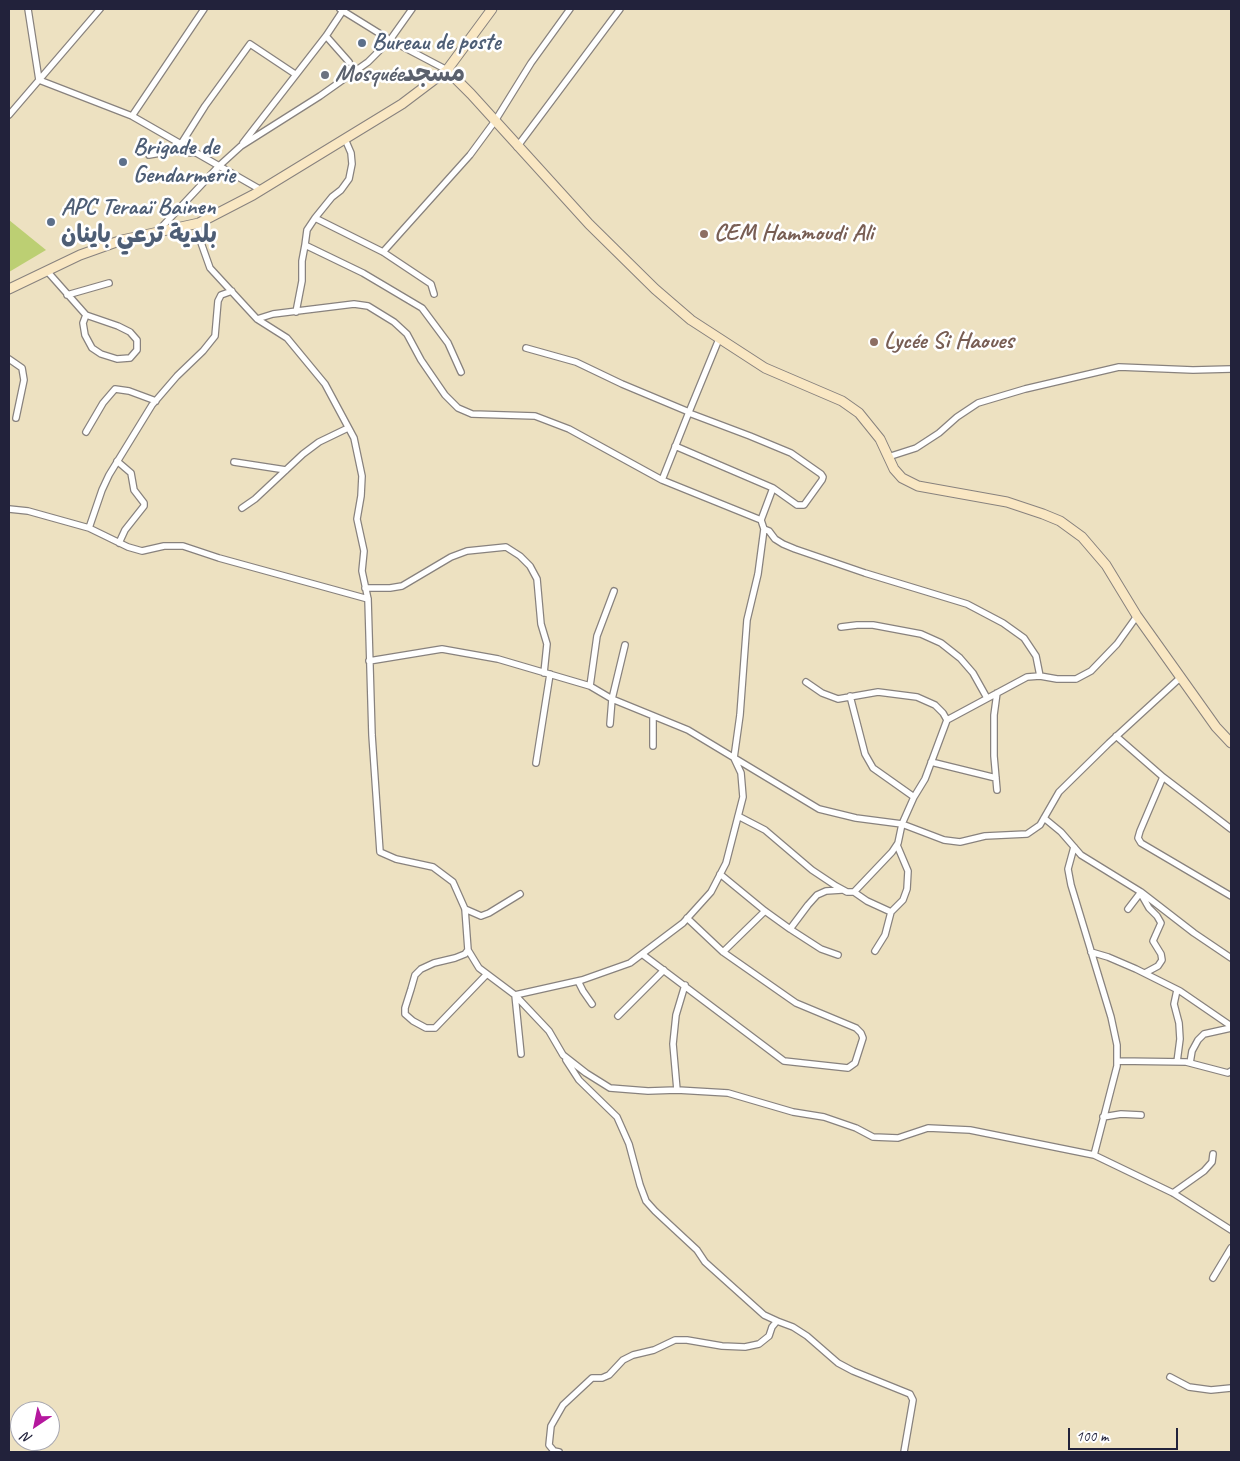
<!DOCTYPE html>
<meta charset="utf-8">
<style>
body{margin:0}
#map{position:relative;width:1240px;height:1461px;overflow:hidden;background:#ede1c1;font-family:Caveat,sans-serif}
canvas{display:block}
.frame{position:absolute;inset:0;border:10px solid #22223b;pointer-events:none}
.north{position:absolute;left:10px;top:1401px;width:50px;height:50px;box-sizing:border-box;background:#fff;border:1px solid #a7a7b1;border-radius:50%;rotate:214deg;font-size:14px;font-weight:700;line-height:20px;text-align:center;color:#22223b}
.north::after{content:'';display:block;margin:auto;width:18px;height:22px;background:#b5179e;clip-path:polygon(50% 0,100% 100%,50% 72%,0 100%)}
.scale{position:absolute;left:1068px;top:1428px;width:110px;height:22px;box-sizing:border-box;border:2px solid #22223b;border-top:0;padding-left:6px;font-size:15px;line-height:18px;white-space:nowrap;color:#22223b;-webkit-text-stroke:4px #fff;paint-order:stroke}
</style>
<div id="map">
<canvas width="1240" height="1461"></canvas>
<div class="frame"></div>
<div class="north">N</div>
<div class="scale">100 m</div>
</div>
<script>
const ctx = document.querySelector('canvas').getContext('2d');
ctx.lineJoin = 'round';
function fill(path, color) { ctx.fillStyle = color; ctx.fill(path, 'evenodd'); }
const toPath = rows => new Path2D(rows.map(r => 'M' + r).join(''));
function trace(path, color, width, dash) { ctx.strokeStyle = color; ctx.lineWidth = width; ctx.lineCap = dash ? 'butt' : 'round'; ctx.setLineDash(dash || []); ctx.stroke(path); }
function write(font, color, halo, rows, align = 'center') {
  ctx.font = font + ' Caveat,"Playpen Sans Arabic",sans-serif'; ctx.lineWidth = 5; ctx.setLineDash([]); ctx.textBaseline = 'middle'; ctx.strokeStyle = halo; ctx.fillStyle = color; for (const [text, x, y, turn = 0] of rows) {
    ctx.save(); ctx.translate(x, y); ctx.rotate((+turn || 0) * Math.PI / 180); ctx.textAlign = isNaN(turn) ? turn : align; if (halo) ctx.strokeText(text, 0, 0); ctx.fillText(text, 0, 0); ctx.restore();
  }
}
fill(toPath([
 [9,220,46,250,9,272]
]), '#bccf73');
const street = toPath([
 [28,9,39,80,132,116],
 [204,9,132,116,261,190],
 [340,9,390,40,447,70],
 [326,36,349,62],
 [9,115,100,9],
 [243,143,326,36,344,9],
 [181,144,205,106,250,44,295,74],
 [517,147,620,9],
 [149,155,172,151,193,153],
 [315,218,332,197,341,190,349,179,352,164,351,153,345,139],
 [199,223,199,237,210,268,257,319,287,338,325,384,354,438,362,476,361,496,357,519,364,551,362,571,368,599,372,735,380,852,396,859,433,867,453,882,465,909,468,950,479,968,515,995,549,1031,563,1055,586,1073,610,1088,648,1091,677,1090,728,1093,793,1112,824,1117,856,1128,873,1137,898,1138,928,1128,970,1130,1094,1155,1173,1193,1231,1230],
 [158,231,219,166,241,146,320,96,368,62,390,40,412,9],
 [383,252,470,155,495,121,531,63,570,9],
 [47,271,86,315,118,326,130,332,137,340,137,350,130,358,117,359,101,354,92,348,85,335,83,323,86,315],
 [434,294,431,284,383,252,315,218,307,230,305,245,363,273,422,308,448,343,461,372],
 [67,295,109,283],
 [296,312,302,281,302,261,305,245],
 [257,319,273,314,354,304,368,306,394,322,407,334,421,360,445,395,458,408,472,414,535,416,569,429,662,480],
 [526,348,576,362,622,384,689,412],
 [9,359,22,368,24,380,16,418],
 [689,413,750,436,791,453,821,474,823,477,822,480,804,505,797,505,773,488,761,520,662,480,689,412,719,339],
 [86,432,103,403,115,389,129,391,156,401],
 [675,446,773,488],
 [888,457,916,448,939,433,957,417,978,403,1025,389,1119,367,1193,370,1231,369],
 [117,461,131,473,134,490,144,503,144,506,125,530,119,543],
 [234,462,286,470],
 [242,508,255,499,303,454,319,442,348,428],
 [9,509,28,511,89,528,128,547,142,551,164,546,183,546,219,558,368,599],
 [89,528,102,490,109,475,152,405,177,376,203,351,215,336,218,301,221,295,232,291],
 [764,529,769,531,775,539,783,544,795,549,865,573,967,604,1003,623,1024,638,1036,656,1040,676],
 [365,588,390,588,402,586,451,557,467,551,506,547,520,556,530,566,537,579,541,624,547,644,544,673],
 [841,627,857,625,873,625,921,634,941,643,960,658,973,673,987,698],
 [369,661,442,649,498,659,590,686,612,699,688,730,819,809,856,818,902,824,944,840,960,842,985,836,1027,834,1040,825,1059,792,1109,743,1181,677],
 [806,682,822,693,838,699,878,692,917,697,935,705,943,713,947,720],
 [590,686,597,636,614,591],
 [997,693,994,715,994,756,997,790],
 [850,696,865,754,873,768,914,797],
 [610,724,612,699,625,645],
 [1116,736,1163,777,1231,829],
 [653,746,653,716],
 [931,762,996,778],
 [536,763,550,674],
 [1163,777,1140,831,1138,838,1141,843,1231,896],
 [738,816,765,830,812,870,836,886,847,892,854,892,892,852,898,843,902,824,914,797,925,779,947,720,1027,677,1040,676,1057,679,1076,679,1091,671,1117,644,1137,616],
 [1044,818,1061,832,1081,855,1141,892,1194,933,1231,958],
 [1074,847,1068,869,1071,885,1111,1017,1117,1045,1117,1066,1094,1155],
 [720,874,765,911,790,929,808,905,817,895,826,891,842,890],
 [854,892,867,901,891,912,903,900,907,889,908,871,897,845],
 [1141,894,1149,908,1157,916,1161,923,1153,941,1161,954,1162,960,1158,966,1145,973],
 [465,909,481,916,489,913,520,894],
 [1128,909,1141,892],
 [790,929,821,949,838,955],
 [468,950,465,954,455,958,434,963,421,969,415,975,411,989,405,1008,405,1014,413,1021,426,1028,435,1028,487,974],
 [875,951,885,935,891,912],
 [723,952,765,911],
 [1091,952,1108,957,1136,969,1180,991,1231,1026],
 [642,954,784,1061,848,1068,855,1063,863,1038,861,1033,856,1028,796,1003,723,952,687,918],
 [578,981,583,991,592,1004],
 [1177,990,1174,1004,1179,1023,1180,1039,1177,1062],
 [618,1016,664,970],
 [521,1054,515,995,582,980,630,963,683,923,711,892,726,863,743,797,741,773,734,758,740,715,747,620,758,574,764,529,761,520],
 [566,1060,579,1080,617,1117,629,1144,640,1185,646,1201,655,1211,697,1250,705,1262,764,1315,777,1321],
 [1117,1061,1186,1062,1228,1073,1231,1071],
 [1190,1063,1192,1051,1198,1040,1204,1034,1231,1028],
 [677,1090,673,1044,676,1015,685,985],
 [1103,1117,1121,1114,1141,1115],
 [1173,1193,1204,1171,1212,1162,1213,1154],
 [1213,1278,1231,1248],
 [1170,1377,1189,1387,1211,1390,1231,1388],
 [559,1452,554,1451,549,1445,551,1426,563,1405,592,1378,602,1378,609,1375,623,1360,633,1355,654,1350,675,1340,687,1340,722,1346,745,1347,759,1344,769,1336,772,1327,777,1321,793,1327,807,1336,838,1363,853,1371,910,1394,913,1400,904,1452]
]);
const secondary = toPath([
 [447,70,471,94,589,224,655,289,691,320,765,368,842,401,859,413,880,439,894,469,902,478,918,486,1007,502,1043,514,1060,521,1082,537,1106,565,1137,616,1216,727,1231,743],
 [9,289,80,255,122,240,199,223,253,195,402,104,447,70,492,9]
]);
trace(street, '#88827e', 8);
trace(secondary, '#88827e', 11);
trace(street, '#fff', 5.5);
trace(secondary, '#f9e7c3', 9);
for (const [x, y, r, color] of [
 [362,43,5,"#5c6f8a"],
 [325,75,5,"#6b7280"],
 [123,162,5,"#5c6f8a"],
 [51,222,5,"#5c6f8a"],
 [704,234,5,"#8d6e63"],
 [874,342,5,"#8d6e63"]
]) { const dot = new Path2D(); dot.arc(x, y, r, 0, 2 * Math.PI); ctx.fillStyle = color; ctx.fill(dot); trace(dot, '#fff', 2); }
write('bold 24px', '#4e5e75', '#fff', [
 ["Bureau de poste",372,43],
 ["Brigade de",133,148],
 ["Gendarmerie",133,176],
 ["APC Teraaï Bainen",61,208],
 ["بلدية ترعي باينان",61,236]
], 'left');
write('bold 24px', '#5b616d', '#fff', [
 ["Mosquéeمسجد",335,75]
], 'left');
write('bold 24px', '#785e54', '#fff', [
 ["CEM Hammoudi Ali",714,234],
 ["Lycée Si Haoues",884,342]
], 'left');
</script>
